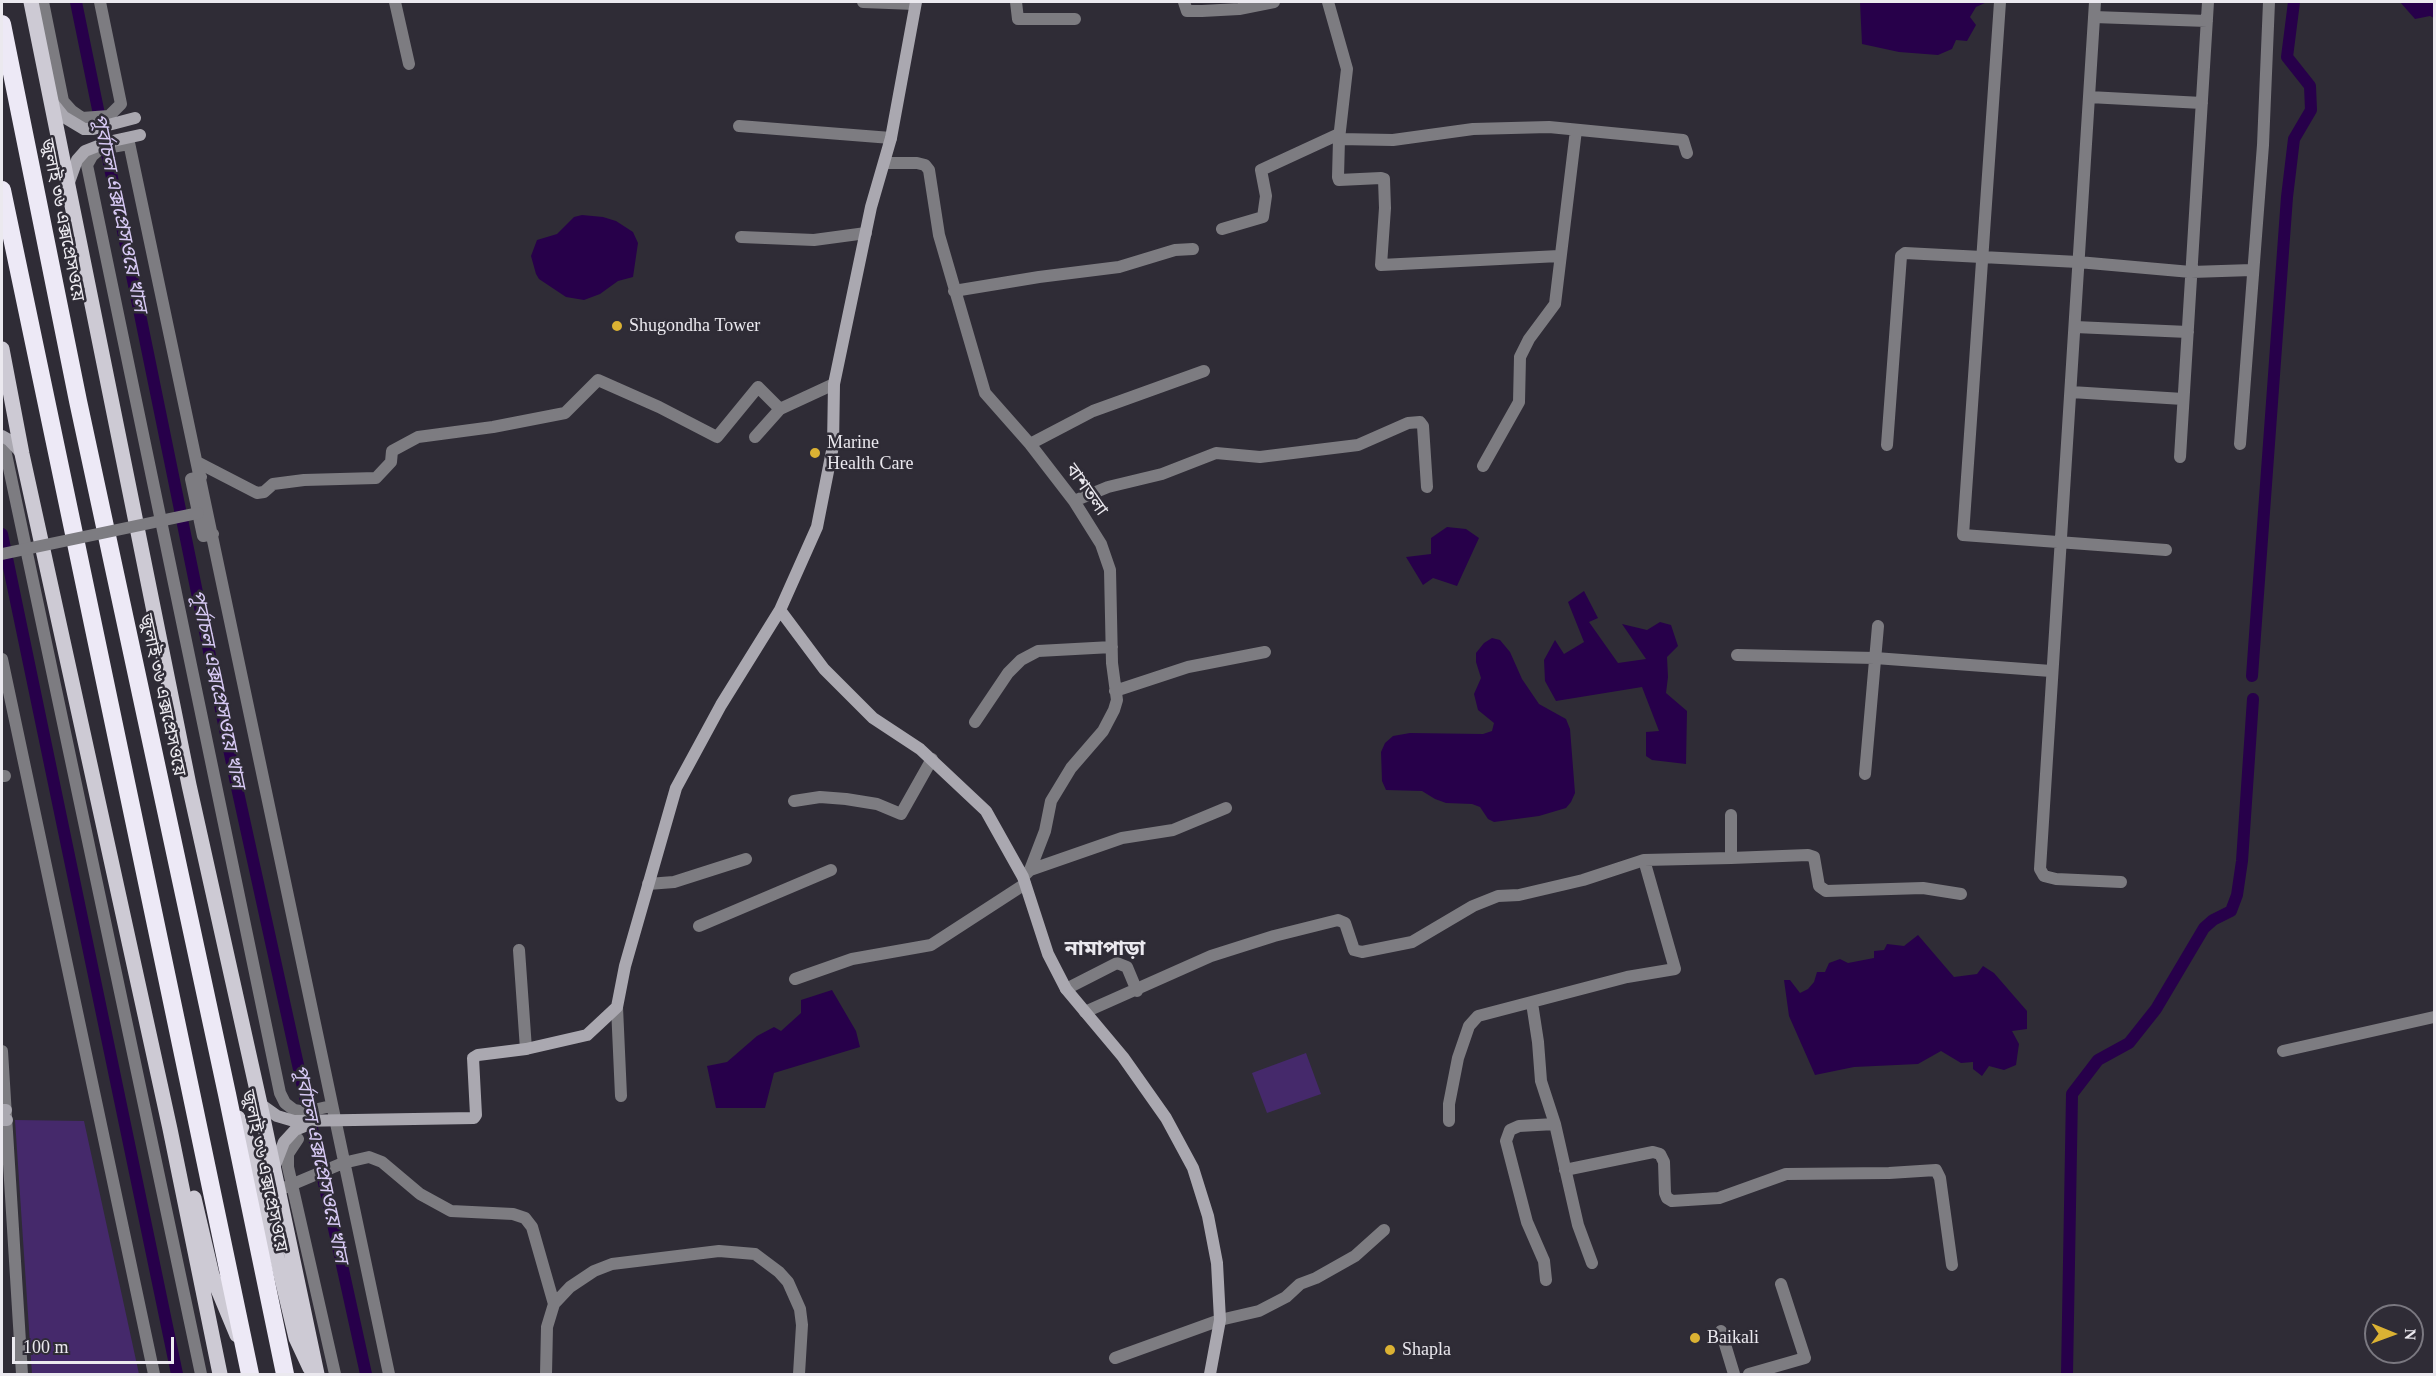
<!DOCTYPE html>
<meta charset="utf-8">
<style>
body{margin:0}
#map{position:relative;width:2436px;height:1376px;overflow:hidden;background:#2f2c36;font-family:"Times New Roman",serif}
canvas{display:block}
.frame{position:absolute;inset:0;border:3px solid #ebe9ef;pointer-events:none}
.north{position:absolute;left:2364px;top:1304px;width:60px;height:60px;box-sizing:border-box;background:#2f2c36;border:2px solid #7a7880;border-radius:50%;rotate:91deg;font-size:16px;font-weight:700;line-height:24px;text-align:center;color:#ebe9ef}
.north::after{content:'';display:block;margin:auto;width:21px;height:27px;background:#dbb233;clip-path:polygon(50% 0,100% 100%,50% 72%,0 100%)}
.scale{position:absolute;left:12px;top:1337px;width:162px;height:27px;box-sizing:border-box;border:3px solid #ebe9ef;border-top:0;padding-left:8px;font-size:18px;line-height:21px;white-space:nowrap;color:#ebe9ef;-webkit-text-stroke:4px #2f2c36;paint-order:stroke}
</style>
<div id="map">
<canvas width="2436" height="1376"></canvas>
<div class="frame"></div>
<div class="north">N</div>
<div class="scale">100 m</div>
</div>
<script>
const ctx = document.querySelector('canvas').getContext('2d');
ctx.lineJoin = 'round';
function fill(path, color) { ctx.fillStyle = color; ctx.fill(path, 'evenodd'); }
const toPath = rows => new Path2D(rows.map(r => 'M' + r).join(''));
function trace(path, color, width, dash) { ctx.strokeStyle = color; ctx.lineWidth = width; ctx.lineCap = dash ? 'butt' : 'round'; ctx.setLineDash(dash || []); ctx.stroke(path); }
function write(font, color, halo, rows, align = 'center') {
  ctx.font = font + ' "Times New Roman","Noto Sans Bengali",serif'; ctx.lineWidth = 5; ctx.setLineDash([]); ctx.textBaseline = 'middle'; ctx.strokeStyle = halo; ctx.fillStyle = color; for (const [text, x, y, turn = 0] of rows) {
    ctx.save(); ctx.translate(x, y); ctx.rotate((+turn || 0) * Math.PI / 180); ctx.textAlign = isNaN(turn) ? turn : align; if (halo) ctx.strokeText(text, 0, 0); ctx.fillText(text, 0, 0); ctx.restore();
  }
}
fill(toPath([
 [1306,1053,1321,1094,1267,1113,1252,1073],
 [15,1120,84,1121,139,1374,32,1374]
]), '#45296b');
fill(toPath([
 [1860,2,1987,2,1976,7,1970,17,1976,25,1967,41,1956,40,1952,49,1938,55,1899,52,1862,44],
 [2400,2,2434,2,2434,18,2430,16,2415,19],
 [582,215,603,217,616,221,633,232,638,243,633,277,618,281,600,294,584,300,566,297,539,279,536,274,531,256,537,240,557,234,574,217],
 [1447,527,1466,529,1479,538,1457,586,1433,578,1423,585,1406,557,1431,554,1431,538],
 [1584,591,1598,618,1589,622,1618,663,1646,659,1622,624,1647,630,1660,622,1671,625,1678,646,1667,657,1668,677,1666,693,1687,711,1686,764,1652,760,1646,756,1646,732,1659,731,1642,687,1556,701,1545,681,1544,660,1555,640,1564,654,1584,642,1568,602],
 [1492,638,1500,640,1510,652,1522,679,1539,704,1566,719,1570,729,1575,793,1571,802,1566,808,1539,816,1494,822,1488,819,1480,807,1472,804,1446,803,1435,799,1422,791,1386,790,1382,781,1381,752,1385,743,1393,736,1410,733,1483,734,1492,731,1494,723,1478,710,1474,694,1481,678,1476,662,1476,653,1484,643],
 [1918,935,1954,977,1977,974,1983,966,1994,973,2027,1011,2027,1029,2012,1031,2019,1044,2016,1065,2004,1070,1989,1066,1982,1076,1973,1069,1973,1062,1961,1063,1941,1051,1918,1064,1854,1067,1815,1075,1789,1016,1784,980,1790,980,1800,993,1808,989,1814,982,1817,972,1825,972,1829,963,1840,959,1848,963,1874,958,1874,951,1884,950,1887,944,1904,946],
 [832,990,856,1031,860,1047,774,1073,765,1108,716,1108,707,1066,727,1062,757,1036,774,1027,781,1031,801,1013,801,1000]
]), '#27004a');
trace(toPath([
 [76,2,236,783,366,1374],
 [2,534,177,1374],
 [2252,676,2287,197,2294,139,2311,110,2310,86,2287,57,2294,2],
 [2067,1374,2072,1094,2098,1060,2129,1043,2156,1009,2204,928,2213,920,2231,911,2237,895,2242,861,2253,699]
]), '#27004a', 12);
trace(toPath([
 [43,2,63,101,72,111,82,118,109,116,121,104,100,2],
 [395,2,409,64],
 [863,2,915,4],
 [1016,2,1018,19,1075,19],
 [1184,2,1187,11,1202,11,1239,9,1274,2],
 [1328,2,1347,69,1339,139,1338,177,1339,180,1381,178,1384,179,1385,208,1381,265,1559,256],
 [2000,2,1963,535,2166,550],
 [2095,2,2040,869,2044,876,2056,879,2121,882],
 [2094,17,2207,21],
 [2089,97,2202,103],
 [739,126,891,138],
 [128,138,389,1374],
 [1339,139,1393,140,1473,129,1549,127,1683,140,1687,153],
 [129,144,100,149,92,156,87,165,280,1093,285,1103,294,1110,305,1112,331,1106],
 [885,163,917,163,925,165,929,170,939,235,985,393,1030,444,1074,501,1101,544,1110,570,1112,663,1117,700,1114,710,1103,731,1071,768,1051,801,1045,831,1030,870,1023,877],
 [1222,229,1263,217,1266,196,1261,170,1339,134],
 [741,237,814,240,866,233],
 [954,291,1039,277,1119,267,1175,250,1193,249],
 [2075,327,2188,332],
 [2071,392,2183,399],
 [755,437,780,409],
 [2,444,6,454,201,1374],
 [1030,444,1093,411,1204,371],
 [2240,444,2263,145,2269,2],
 [1887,445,1901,256,1905,253,2078,262,2191,272,2252,270],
 [2180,457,2208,2],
 [197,462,257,493,264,492,273,484,304,480,376,478,391,462,392,451,418,437,493,427,565,413,598,380,659,407,717,437,758,387,780,409,834,384],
 [1483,466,1519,402,1520,357,1529,339,1555,304,1576,130],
 [201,477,191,479,203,536,213,534],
 [1074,501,1108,487,1162,474,1216,453,1260,457,1358,445,1408,423,1420,422,1423,426,1427,487],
 [1737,655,1875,658,2051,671],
 [2,659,154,1374],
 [1115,691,1188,667,1265,652],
 [975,722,1008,673,1021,660,1038,651,1112,647],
 [1865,774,1878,626],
 [2,776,5,776],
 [794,801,820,797,846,799,877,804,901,814,932,759],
 [1731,858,1808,855,1814,857,1819,886,1826,891,1923,888,1961,894],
 [1030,870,1122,838,1173,830,1226,808],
 [648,884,674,882,746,859],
 [699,926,831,870],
 [519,950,526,1049],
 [795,979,852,959,931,945,1025,884],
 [1066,989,1117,963,1127,967,1137,991],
 [1532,1003,1538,1042,1541,1081,1555,1124,1578,1225,1592,1263],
 [617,1007,621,1096],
 [1085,1012,1211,956,1274,936,1338,920,1345,923,1354,950,1362,952,1412,942,1473,906,1498,896,1519,895,1583,880,1644,860,1731,858,1731,815],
 [2,1051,22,1374],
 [2283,1051,2434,1017],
 [1449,1121,1449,1104,1458,1058,1469,1026,1478,1016,1627,977,1675,969,1644,860],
 [298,1139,288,1154,288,1167,335,1374],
 [1565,1170,1653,1152,1660,1154,1664,1162,1665,1193,1667,1198,1672,1201,1719,1198,1786,1174,1889,1173,1936,1170,1940,1178,1952,1265],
 [279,1190,343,1163,369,1157,382,1162,420,1194,451,1211,513,1214,525,1218,532,1227,554,1304],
 [1546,1280,1544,1261,1527,1222,1506,1141,1510,1130,1519,1126,1555,1124],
 [1721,1331,1734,1374],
 [1115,1358,1220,1320,1259,1311,1286,1297,1300,1284,1316,1278,1355,1256,1384,1230],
 [546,1374,547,1327,554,1304,570,1287,594,1271,612,1264,719,1251,755,1254,779,1272,788,1282,800,1309,802,1325,799,1374],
 [1749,1374,1805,1358,1781,1284]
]), '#7d7c81', 12);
trace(toPath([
 [916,2,891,138,871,207,834,384,833,446,817,527,780,610,824,669,873,718,920,749,986,811,1023,877,1048,954,1066,989,1123,1057,1166,1118,1193,1168,1208,1216,1217,1263,1220,1320,1210,1374],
 [52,102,64,117,84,129,93,129,135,118],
 [68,185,77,160,85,151,108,142,140,135],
 [2,436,9,440,22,454],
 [260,1104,277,1116,294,1121,474,1118,476,1115,473,1058,478,1055,526,1049,587,1035,617,1007,625,966,676,788,721,705,780,610],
 [2,1110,6,1110],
 [2,1120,7,1120],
 [274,1168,284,1142,295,1130,310,1124]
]), '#aaa8b0', 12);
trace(toPath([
 [31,2,189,785,260,1104,317,1374],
 [2,349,22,454,170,1129,220,1374],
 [238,1118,253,1156,296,1338,310,1368],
 [194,1198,212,1275,237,1335]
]), '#cdcad4', 15);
trace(toPath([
 [2,24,78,401,227,1094,285,1374],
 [2,190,250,1374]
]), '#ede9f6', 18);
trace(toPath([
 [2,554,198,513]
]), '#7d7c81', 12);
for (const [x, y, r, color] of [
 [617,326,6,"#dbb233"],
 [815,453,6,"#dbb233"],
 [1695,1338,6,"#dbb233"],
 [1390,1350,6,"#dbb233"]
]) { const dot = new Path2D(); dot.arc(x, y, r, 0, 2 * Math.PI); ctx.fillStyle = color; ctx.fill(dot); trace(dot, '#2f2c36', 2); }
write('18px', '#ebe9ef', '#2f2c36', [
 ["জুলাই ৩৬ এক্সপ্রেসওয়ে",62,220,79],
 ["বাশতলা",1086,490,55],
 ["জুলাই ৩৬ এক্সপ্রেসওয়ে",162,695,78],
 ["জুলাই ৩৬ এক্সপ্রেসওয়ে",264,1171,78]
]);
write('18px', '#ebe9ef', '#2f2c36', [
 ["Shugondha Tower",629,326],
 ["Marine",827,443],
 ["Health Care",827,464],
 ["Baikali",1707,1338],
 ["Shapla",1402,1350]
], 'left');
write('italic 20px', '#d7c9f4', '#2f2c36', [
 ["পূর্বাচল এক্সপ্রেসওয়ে খাল",119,213,78],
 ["পূর্বাচল এক্সপ্রেসওয়ে খাল",217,689,78],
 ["পূর্বাচল এক্সপ্রেসওয়ে খাল",320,1164,78]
]);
write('bold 21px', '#ebe9ef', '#2f2c36', [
 ["নামাপাড়া",1105,950]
]);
</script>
